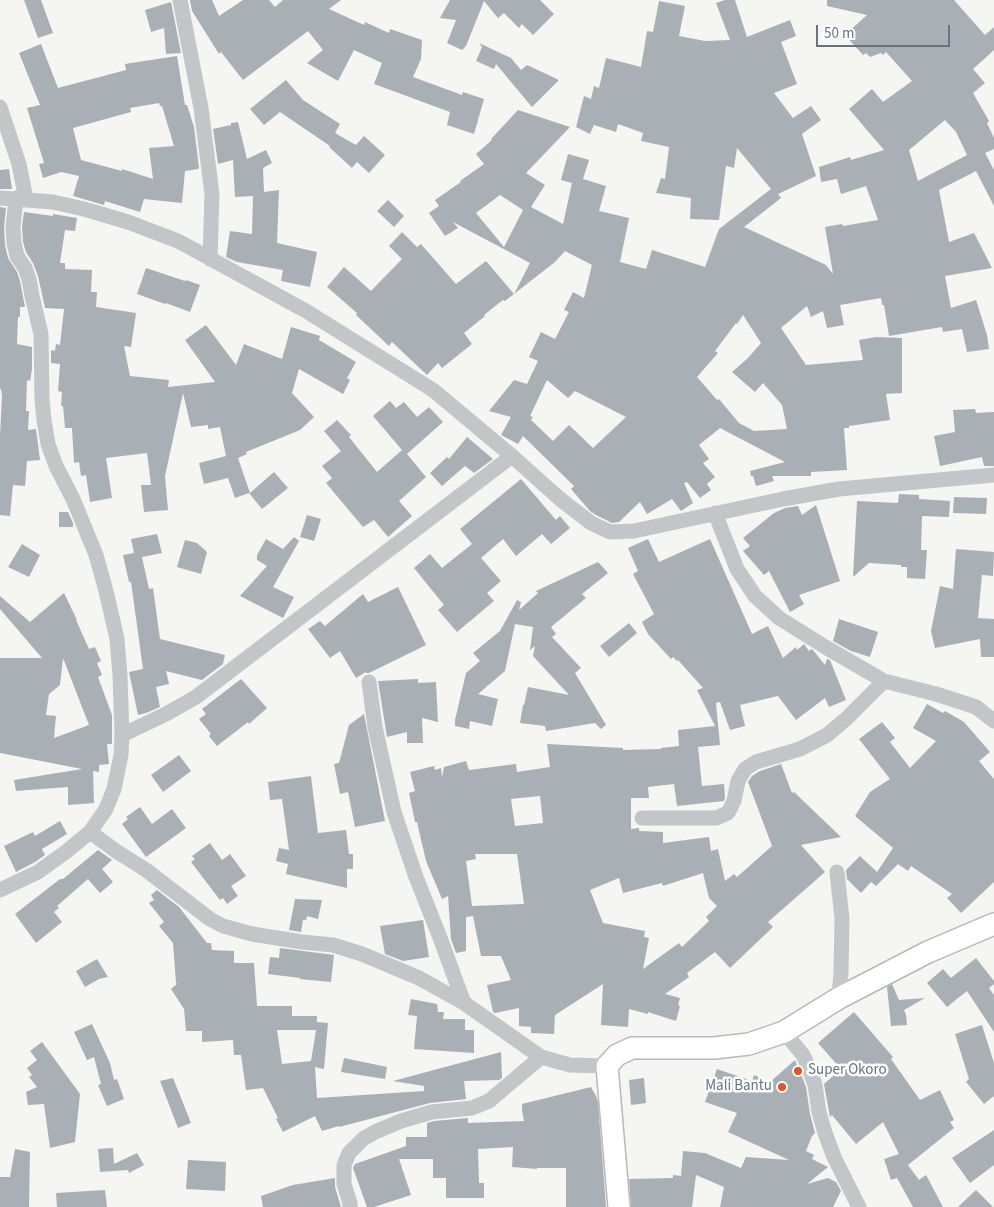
<!DOCTYPE html>
<style>
body{margin:0}
#map{position:relative;width:994px;height:1207px;overflow:hidden;background:#f5f5f1;font-family:"Source Sans 3",sans-serif}
canvas{display:block}
.scale{position:absolute;left:816px;top:25px;width:134px;height:22px;box-sizing:border-box;border:2px solid #647482;border-top:0;padding-left:6px;font-size:15px;line-height:18px;white-space:nowrap;color:#647482;-webkit-text-stroke:4px #fff;paint-order:stroke}
</style>
<div id="map">
<canvas width="994" height="1207"></canvas>
<div class="scale">50 m</div>
</div>
<script>
const ctx = document.querySelector('canvas').getContext('2d');
ctx.lineJoin = 'round';
function fill(path, color) { ctx.fillStyle = color; ctx.fill(path, 'evenodd'); }
const toPath = rows => new Path2D(rows.map(r => 'M' + r).join(''));
function trace(path, color, width, dash) { ctx.strokeStyle = color; ctx.lineWidth = width; ctx.lineCap = dash ? 'butt' : 'round'; ctx.setLineDash(dash || []); ctx.stroke(path); }
function write(font, color, halo, rows, align = 'center') {
  ctx.font = font + ' "Source Sans 3",sans-serif'; ctx.lineWidth = 5; ctx.setLineDash([]); ctx.textBaseline = 'middle'; ctx.strokeStyle = halo; ctx.fillStyle = color; for (const [text, x, y, turn = 0] of rows) {
    ctx.save(); ctx.translate(x, y); ctx.rotate((+turn || 0) * Math.PI / 180); ctx.textAlign = isNaN(turn) ? turn : align; if (halo) ctx.strokeText(text, 0, 0); ctx.fillText(text, 0, 0); ctx.restore();
  }
}
fill(toPath([
 [24,0,41,0,53,33,38,38],
 [190,0,212,0,219,16,243,0,269,0,275,7,283,0,341,0,329,9,364,25,365,22,389,33,390,29,422,40,421,59,413,77,462,95,463,92,484,99,474,134,447,125,450,112,374,84,382,63,354,50,338,81,307,63,323,50,308,31,243,80,221,52,219,54,192,11],
 [450,0,540,0,554,14,533,35,522,24,519,28,504,13,498,18,484,1,466,46,462,50,447,43,456,20,440,18],
 [725,0,735,0,747,37,790,20,796,36,781,42,797,84,774,93,793,118,811,106,821,120,802,134,816,176,778,194,781,198,744,227,826,265,833,274,825,227,842,224,843,226,878,220,866,186,841,194,837,179,821,182,819,167,850,157,851,160,884,150,849,109,872,89,883,102,912,81,886,52,883,55,881,53,870,57,866,53,863,55,845,35,867,15,827,6,827,0,954,0,985,35,994,27,994,50,973,69,985,83,973,93,989,121,987,123,994,138,994,149,985,153,994,170,994,206,976,171,939,190,949,242,974,233,992,268,945,276,951,308,976,300,987,335,989,349,967,352,962,329,943,332,942,327,889,336,884,305,882,305,881,298,840,305,844,325,827,328,823,311,811,317,807,306,781,328,806,365,863,360,859,340,876,337,902,338,902,393,886,394,890,420,849,426,849,428,844,428,847,470,811,472,811,476,772,476,774,481,756,486,753,476,751,476,750,471,785,462,720,428,699,445,709,459,703,463,715,477,707,484,711,490,700,498,687,482,684,483,693,503,681,511,672,499,647,514,640,502,619,522,612,523,596,515,590,511,571,489,574,486,523,436,518,444,501,435,511,417,489,411,514,380,527,384,538,361,529,357,541,332,555,339,569,312,564,310,573,292,584,298,592,265,565,251,555,262,505,301,503,300,484,315,485,316,464,333,472,344,442,368,438,363,427,375,392,342,389,346,356,315,357,313,327,287,344,267,371,291,402,259,389,246,402,232,417,247,421,244,456,284,486,261,514,294,530,263,453,222,458,228,445,236,429,213,439,206,435,200,461,182,460,181,484,164,476,154,492,140,491,139,518,110,570,127,526,173,545,185,531,207,563,224,572,183,561,180,568,154,589,160,583,179,606,186,599,211,629,218,620,262,646,269,652,250,705,267,719,229,771,189,737,148,734,168,726,166,719,220,690,219,691,198,656,193,661,178,665,179,669,147,641,141,643,133,618,124,616,132,594,125,590,134,576,127,584,96,591,99,594,86,599,88,606,58,641,67,647,31,653,32,659,1,685,6,679,36,705,41,730,40,716,3],
 [945,120,956,132,967,155,918,181,909,150],
 [500,195,523,210,504,247,476,213],
 [743,315,761,343,748,358,732,372,755,392,763,383,782,405,787,429,754,431,739,423,719,399,717,400,697,377,718,353,715,351,736,323,737,324],
 [547,380,568,398,575,391,626,417,593,448,569,425,553,441,531,420,533,417,530,416],
 [171,2,181,53,166,54,164,28,151,32,145,10],
 [479,43,511,58,521,70,527,65,559,80,532,107,496,64,494,69,476,61,482,47],
 [41,44,58,88,126,70,125,64,177,56,185,105,187,105,194,127,199,168,198,169,185,171,182,203,144,199,140,212,105,201,104,205,73,196,79,176,61,172,43,178,39,164,44,163,27,108,40,105,19,53],
 [159,103,160,106,162,106,174,146,149,148,153,179,122,169,122,171,81,160,73,128,131,112,130,108],
 [286,80,303,100,340,124,335,133,356,145,364,136,385,155,369,173,357,162,352,168,329,147,330,146,280,112,264,125,250,109],
 [238,122,247,159,266,150,272,163,263,168,264,192,279,190,277,243,317,252,310,287,281,281,283,270,237,262,226,257,230,231,252,234,253,196,235,197,233,160,218,164,213,129,231,125,231,123],
 [9,169,12,189,0,189,0,170],
 [388,200,404,216,394,227,377,211],
 [0,207,6,208,4,227,5,245,8,258,17,272,20,281,25,307,20,307,20,317,18,317,17,344,32,347,32,369,30,381,27,380,26,411,29,411,28,430,36,429,40,460,27,461,25,486,13,485,10,516,0,515,0,436,2,396,1,389,0,389],
 [24,212,53,216,53,214,77,218,75,231,65,230,60,263,65,263,65,269,92,270,91,292,97,292,96,307,136,313,131,347,124,346,130,376,169,380,168,387,215,382,185,340,206,325,236,365,244,344,282,359,291,327,320,336,319,340,356,362,347,378,350,380,343,394,299,369,292,393,314,417,300,430,246,452,247,454,238,458,250,493,274,472,288,488,262,509,249,493,235,498,228,478,204,484,199,463,226,456,220,427,208,429,208,425,191,427,183,393,165,476,168,510,144,512,141,485,151,485,147,453,106,458,112,498,90,502,86,475,81,476,79,462,74,463,72,428,65,428,63,406,61,406,62,392,58,391,60,364,51,363,51,350,55,351,56,344,60,345,64,309,45,308,38,276,33,263,26,252,23,242,22,227],
 [146,268,185,281,186,280,200,285,190,312,166,303,165,304,137,294],
 [390,401,396,408,404,402,417,417,429,407,443,422,407,454,426,477,399,501,412,516,388,537,374,520,363,527,326,483,332,478,322,466,341,451,324,431,337,420,351,435,349,437,377,472,402,450,373,416],
 [975,409,976,413,994,412,994,466,984,466,982,457,940,466,934,436,955,432,953,410],
 [467,437,493,459,474,473,465,466,442,486,430,473,447,457,449,459],
 [521,479,556,520,560,516,570,528,551,544,542,534,516,556,503,539,481,558,501,581,487,593,494,601,457,632,438,610,444,605,414,568,430,554,442,568,472,544,460,529],
 [899,494,919,495,919,499,950,501,949,517,922,516,921,550,927,550,925,579,907,578,907,567,901,567,901,565,869,563,853,577,857,501,898,503],
 [954,497,987,498,986,514,953,513],
 [816,505,840,581,799,595,804,604,790,612,769,571,764,575,743,551,750,546,743,538,774,513,785,508,798,506,802,515],
 [59,512,68,512,73,523,73,527,59,527],
 [307,515,321,519,314,541,300,537],
 [157,534,162,553,142,557,149,589,153,588,160,639,225,655,223,664,202,680,166,671,169,684,156,687,160,707,146,713,138,715,129,672,143,669,131,582,129,582,123,555,134,553,131,539],
 [294,537,299,541,273,587,294,597,283,618,240,596,267,566,257,560,257,555,266,539,283,549],
 [648,539,659,562,710,539,752,634,768,626,783,658,796,647,797,650,804,644,809,651,811,649,813,650,825,665,827,659,830,660,846,700,829,707,825,698,796,720,778,696,740,705,745,726,730,730,720,702,716,703,720,745,698,747,702,786,724,784,725,797,724,801,677,806,674,784,648,787,649,798,631,798,631,829,639,828,639,831,663,832,663,843,709,837,711,851,718,849,725,881,734,874,737,877,772,846,748,782,752,776,760,771,781,764,792,793,794,792,841,837,801,845,825,872,768,922,773,927,730,968,715,952,687,973,689,977,665,994,680,998,678,1005,680,1006,676,1021,648,1012,648,1014,629,1009,628,1027,601,1025,603,984,555,1015,554,1034,531,1033,531,1027,519,1026,519,1008,495,1013,493,1012,487,985,511,980,501,956,481,956,473,916,466,917,466,951,456,953,451,939,448,896,442,899,426,861,417,822,415,822,409,793,415,791,410,772,434,766,435,770,441,768,442,778,444,767,466,761,469,770,516,764,517,772,550,767,547,744,623,748,623,750,661,749,661,748,679,746,678,730,715,726,697,690,703,688,678,660,677,661,673,657,671,659,648,634,642,622,654,614,633,574,638,571,628,548],
 [540,796,543,823,515,826,511,799],
 [475,854,517,854,524,904,472,906,466,861,476,859],
 [703,873,709,898,717,906,706,917,709,921,682,947,679,943,643,969,649,938,644,937,645,931,603,923,590,890,619,878,623,893,662,883,663,886],
 [185,540,197,543,207,552,201,574,177,567],
 [22,544,40,555,29,577,8,567],
 [956,549,994,552,993,576,982,575,978,618,994,619,994,657,981,657,980,639,935,648,931,631,940,586,953,589],
 [598,562,608,573,582,594,586,598,551,627,556,634,552,637,581,668,575,673,606,725,601,729,595,723,546,731,545,726,520,723,523,705,524,705,528,687,569,695,533,656,535,646,530,650,533,627,515,624,505,671,478,694,498,699,492,726,470,721,469,729,455,726,455,720,466,673,480,661,473,653,500,631,517,600,521,602,519,610,538,593,536,591],
 [398,587,426,645,369,673,366,673,366,672,356,678,340,651,330,658,308,629,320,621,325,626,363,594,368,602],
 [64,593,77,620,76,620,89,649,95,647,101,661,97,663,102,675,98,677,112,715,112,744,107,744,109,764,99,765,99,772,93,771,94,803,68,805,68,787,16,791,14,780,82,769,0,753,0,658,42,658,0,609,0,596,30,622],
 [63,658,89,725,54,738,56,716,46,715,49,694,60,685],
 [839,619,878,632,870,657,851,651,833,641],
 [629,623,637,633,609,657,600,646],
 [241,679,267,708,249,724,248,722,217,746,209,736,211,734,199,719,206,714,202,709],
 [418,679,418,683,436,682,438,722,422,718,423,743,407,743,407,732,387,737,378,681],
 [927,704,943,713,945,711,964,722,990,752,979,761,994,779,994,882,961,913,947,898,952,894,911,866,908,871,898,864,876,886,871,882,861,893,847,879,846,870,860,856,877,872,893,848,855,816,870,792,890,779,859,739,882,722,895,738,890,742,910,768,936,741,913,728],
 [364,714,385,821,355,827,348,792,340,794,334,764,339,763,349,725],
 [179,755,191,771,163,792,151,775],
 [311,776,318,833,346,830,349,854,353,854,353,869,347,869,347,888,286,874,288,864,276,861,279,848,289,850,282,799,270,800,268,782],
 [140,807,152,824,172,809,186,828,146,857,122,824,128,819,126,817],
 [60,821,67,834,42,849,45,855,35,862,16,872,4,846,33,832,35,836],
 [210,843,222,860,230,854,246,876,231,886,238,896,227,904,223,898,220,900,191,862,195,859,192,856],
 [98,850,112,860,102,869,113,882,100,893,88,879,57,906,59,908,54,912,62,922,36,943,15,914,60,879,63,879],
 [157,890,179,907,207,943,211,943,212,950,234,951,234,963,254,963,257,1006,292,1006,292,1016,317,1016,317,1022,328,1023,324,1069,315,1067,317,1098,424,1091,424,1086,393,1081,501,1052,502,1078,499,1080,464,1081,466,1099,430,1103,339,1127,339,1126,322,1131,315,1116,283,1132,276,1119,278,1118,263,1088,246,1090,241,1055,234,1055,233,1040,202,1042,202,1031,186,1031,184,1009,171,989,177,984,176,983,173,943,159,926,164,922,149,903,154,900,151,895],
 [277,1030,316,1030,311,1061,282,1064],
 [295,899,322,900,318,919,307,916,306,920,303,920,301,932,289,930],
 [423,920,429,957,403,961,385,954,380,926],
 [280,948,334,955,331,982,300,979,300,978,268,974,270,957,279,958],
 [976,958,994,981,994,984,989,988,994,995,994,1032,967,991,947,1007,927,983,943,969,951,978],
 [97,959,108,977,99,979,85,987,76,971],
 [892,984,899,1000,925,998,904,1010,906,1015,907,1025,891,1026,887,987],
 [411,999,437,1004,438,1012,444,1012,443,1019,465,1019,465,1030,474,1030,474,1053,414,1049,417,1016,408,1015],
 [854,1012,893,1057,891,1059,920,1100,940,1090,954,1120,950,1122,954,1128,908,1165,919,1180,926,1175,943,1207,913,1207,897,1178,891,1180,884,1159,899,1154,883,1122,856,1144,832,1115,830,1117,824,1084,841,1069,818,1043],
 [92,1024,110,1063,114,1080,117,1079,124,1099,107,1106,98,1085,101,1084,94,1057,87,1060,74,1032],
 [982,1025,994,1063,994,1096,984,1104,966,1082,969,1079,955,1034],
 [42,1042,80,1094,75,1142,50,1148,44,1104,28,1105,26,1092,37,1087,29,1077,32,1075,27,1068,37,1060,30,1051],
 [344,1058,387,1067,385,1079,341,1072],
 [795,1060,806,1087,810,1114,815,1133,812,1136,806,1151,814,1155,812,1159,828,1167,807,1184,828,1178,836,1182,841,1191,833,1207,720,1207,724,1187,696,1175,692,1207,631,1207,629,1179,673,1178,673,1175,681,1176,683,1151,705,1153,741,1168,746,1157,789,1160,728,1132,737,1113,705,1102,717,1069,752,1081,754,1075,770,1082],
 [173,1078,191,1123,178,1128,160,1081],
 [644,1078,646,1103,631,1105,629,1080],
 [591,1087,596,1096,598,1102,606,1207,566,1207,566,1168,537,1168,537,1169,512,1167,513,1147,478,1149,479,1183,484,1183,484,1198,446,1198,446,1178,433,1178,433,1159,399,1159,411,1195,374,1207,367,1207,353,1168,355,1164,406,1146,406,1137,427,1137,427,1123,434,1121,468,1118,468,1123,524,1121,522,1110,522,1104],
 [994,1130,994,1165,970,1183,952,1158],
 [113,1148,114,1164,137,1153,144,1165,129,1173,128,1170,99,1172,100,1172,98,1149],
 [15,1149,30,1152,29,1207,0,1207,0,1177,10,1177],
 [188,1160,226,1162,225,1191,186,1189],
 [335,1178,335,1187,341,1207,263,1207,261,1196,293,1185],
 [105,1190,107,1207,57,1207,56,1193],
 [976,1190,993,1207,958,1207]
]), '#a8b0b6');
const secondary = toPath([
 [619,1207,607,1066,617,1055,632,1048,714,1048,749,1044,784,1032,839,998,928,952,994,924]
]);
trace(secondary, '#b4b9be', 24);
trace(toPath([
 [180,0,201,108,212,194,210,259],
 [0,107,19,164,26,199],
 [0,198,53,202,84,209,128,222,178,241,306,311,433,390,512,456,560,499,591,523,610,532,634,531,783,499,839,489,994,475],
 [715,513,737,569,755,596,779,618,827,648,884,681,936,694,976,707,994,721],
 [369,682,375,727,394,812,416,877,439,935,464,1003],
 [122,735,166,714,196,697,512,456],
 [642,818,716,818,728,813,734,801,738,781,745,769,756,762,800,749,827,735,846,719,884,681],
 [90,832,116,851,146,870,210,919,223,926,252,934,302,942,333,945,362,954,419,978,464,1003,541,1057,570,1065,607,1066],
 [837,872,842,919,841,972,839,998],
 [0,890,38,872,67,851,90,832,106,809,114,789,121,755,122,735,120,676,117,639,106,591,96,555,73,499,56,466,48,444,44,420,42,399,41,334,32,296,29,279,25,268,17,256,14,243,13,227,16,198],
 [784,1032,803,1055,809,1068,815,1085,819,1112,825,1133,834,1157,859,1207],
 [350,1207,350,1203,344,1184,344,1165,349,1153,363,1139,375,1132,401,1121,432,1112,472,1108,489,1101,541,1057]
]), '#c2c6c9', 15);
trace(secondary, '#fff', 21);
for (const [x, y, r, color] of [
 [798,1071,5,"#df5627"],
 [782,1087,5,"#df5627"]
]) { const dot = new Path2D(); dot.arc(x, y, r, 0, 2 * Math.PI); ctx.fillStyle = color; ctx.fill(dot); trace(dot, '#fff', 2); }
write('15px', '#647482', '#fff', [
 ["Super Okoro",808,1071],
 ["Mali Bantu",772,1087,"right"]
], 'left');
</script>
